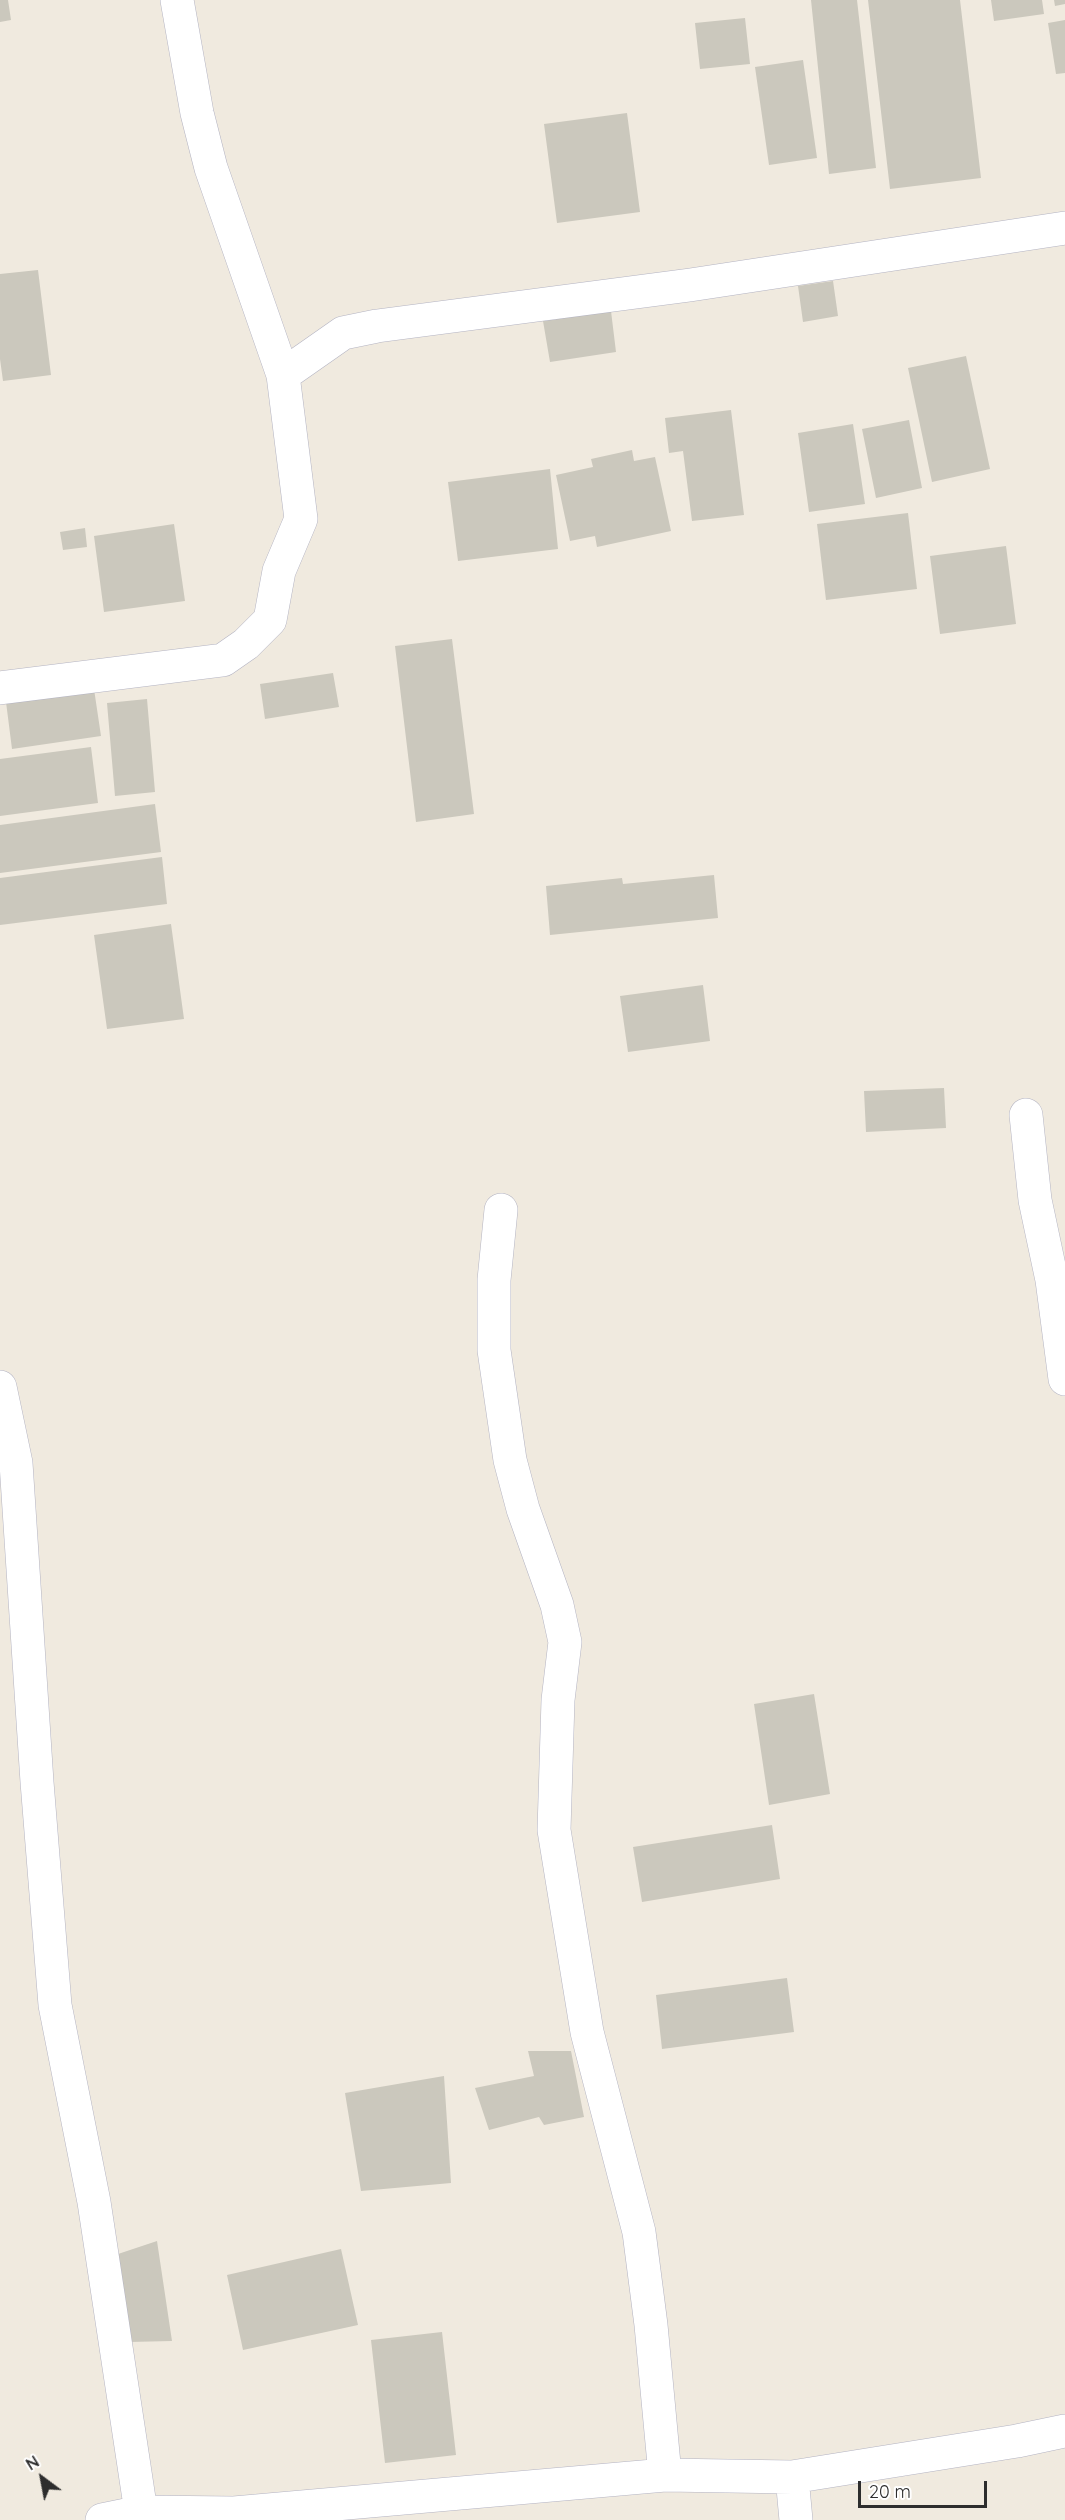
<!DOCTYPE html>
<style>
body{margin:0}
#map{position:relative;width:1065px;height:2520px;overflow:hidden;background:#f0eadf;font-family:Quicksand,sans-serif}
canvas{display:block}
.north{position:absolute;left:12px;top:2448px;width:60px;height:60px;-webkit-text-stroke:4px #fff;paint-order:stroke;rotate:328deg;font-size:16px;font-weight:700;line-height:24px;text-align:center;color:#2d2d2d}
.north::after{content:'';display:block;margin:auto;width:21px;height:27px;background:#2d2d2d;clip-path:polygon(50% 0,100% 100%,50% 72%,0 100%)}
.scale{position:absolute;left:858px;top:2481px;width:129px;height:27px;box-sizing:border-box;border:3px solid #2d2d2d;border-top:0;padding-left:8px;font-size:18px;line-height:21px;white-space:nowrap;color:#2d2d2d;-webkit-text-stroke:4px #fff;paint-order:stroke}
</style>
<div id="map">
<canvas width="1065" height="2520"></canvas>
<div class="north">N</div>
<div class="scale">20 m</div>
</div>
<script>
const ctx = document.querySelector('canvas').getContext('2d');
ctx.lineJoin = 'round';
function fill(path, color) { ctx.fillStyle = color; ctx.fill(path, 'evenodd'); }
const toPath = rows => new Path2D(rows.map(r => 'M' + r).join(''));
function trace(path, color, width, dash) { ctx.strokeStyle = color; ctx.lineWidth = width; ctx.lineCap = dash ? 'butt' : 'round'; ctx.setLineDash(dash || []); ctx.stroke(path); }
fill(toPath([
 [0,0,8,0,11,20,0,22],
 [811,0,857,0,876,168,829,174],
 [868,0,960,0,981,178,890,189],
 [991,0,1042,0,1044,14,994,21],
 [1054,0,1065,0,1065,4,1055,6],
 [745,18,750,64,700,69,695,23],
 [1065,20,1065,73,1056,74,1048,23],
 [803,60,817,158,769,165,755,67],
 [627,113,640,212,557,223,544,124],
 [38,270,51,375,3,381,0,359,0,274],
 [833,281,838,316,803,322,798,286],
 [611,311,616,352,550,362,543,321],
 [966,356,990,469,932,482,908,368],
 [731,410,744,515,692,521,683,451,669,453,665,418],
 [909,420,922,488,876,498,862,429],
 [853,424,865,504,809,512,798,433],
 [632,450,634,461,655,457,671,531,597,547,595,536,570,541,556,475,593,467,591,459],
 [550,469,558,549,458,561,448,482],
 [908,513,917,589,826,600,817,524],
 [174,524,185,601,104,612,94,536],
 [85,528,87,547,63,550,60,532],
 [1006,546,1016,624,940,634,930,556],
 [452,639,474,814,416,822,395,646],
 [333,673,339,707,265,719,260,684],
 [94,689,101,736,12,749,6,702],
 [147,699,155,792,115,796,107,703],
 [91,747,98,803,0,816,0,759],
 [155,804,161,852,0,873,0,825],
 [162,857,167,904,0,925,0,878],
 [714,875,718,918,550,935,546,886,622,878,623,884],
 [171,924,184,1019,107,1029,94,935],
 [703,985,710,1041,628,1052,620,996],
 [944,1088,946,1128,866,1132,864,1091],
 [814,1694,830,1794,769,1805,754,1704],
 [772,1825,780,1879,642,1902,633,1847],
 [787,1978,794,2032,662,2049,656,1995],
 [528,2051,571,2051,584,2117,544,2125,539,2117,489,2130,475,2088,534,2076],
 [444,2076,451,2183,361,2191,345,2093],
 [157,2241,172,2341,129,2342,115,2255],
 [341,2249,358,2325,243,2350,227,2275],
 [442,2332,456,2455,385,2463,371,2340]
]), '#cbc8bd');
const minor = toPath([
 [283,375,343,333,377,326,690,285,1065,228],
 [0,688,223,660,246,644,270,620,279,571,301,519,283,375,211,168,197,113,177,0],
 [1026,1115,1035,1200,1052,1280,1065,1379],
 [501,1210,494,1280,494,1350,510,1460,523,1509,557,1605,565,1642,558,1700,554,1830,587,2032,639,2232,651,2325,665,2475],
 [0,1387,16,1463,37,1782,55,2005,94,2202,141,2512],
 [792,2477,796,2520],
 [102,2520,141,2512,234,2513,665,2475,792,2477,1017,2441,1065,2431]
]);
trace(minor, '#b3b3c2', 34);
trace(minor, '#fff', 33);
</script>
